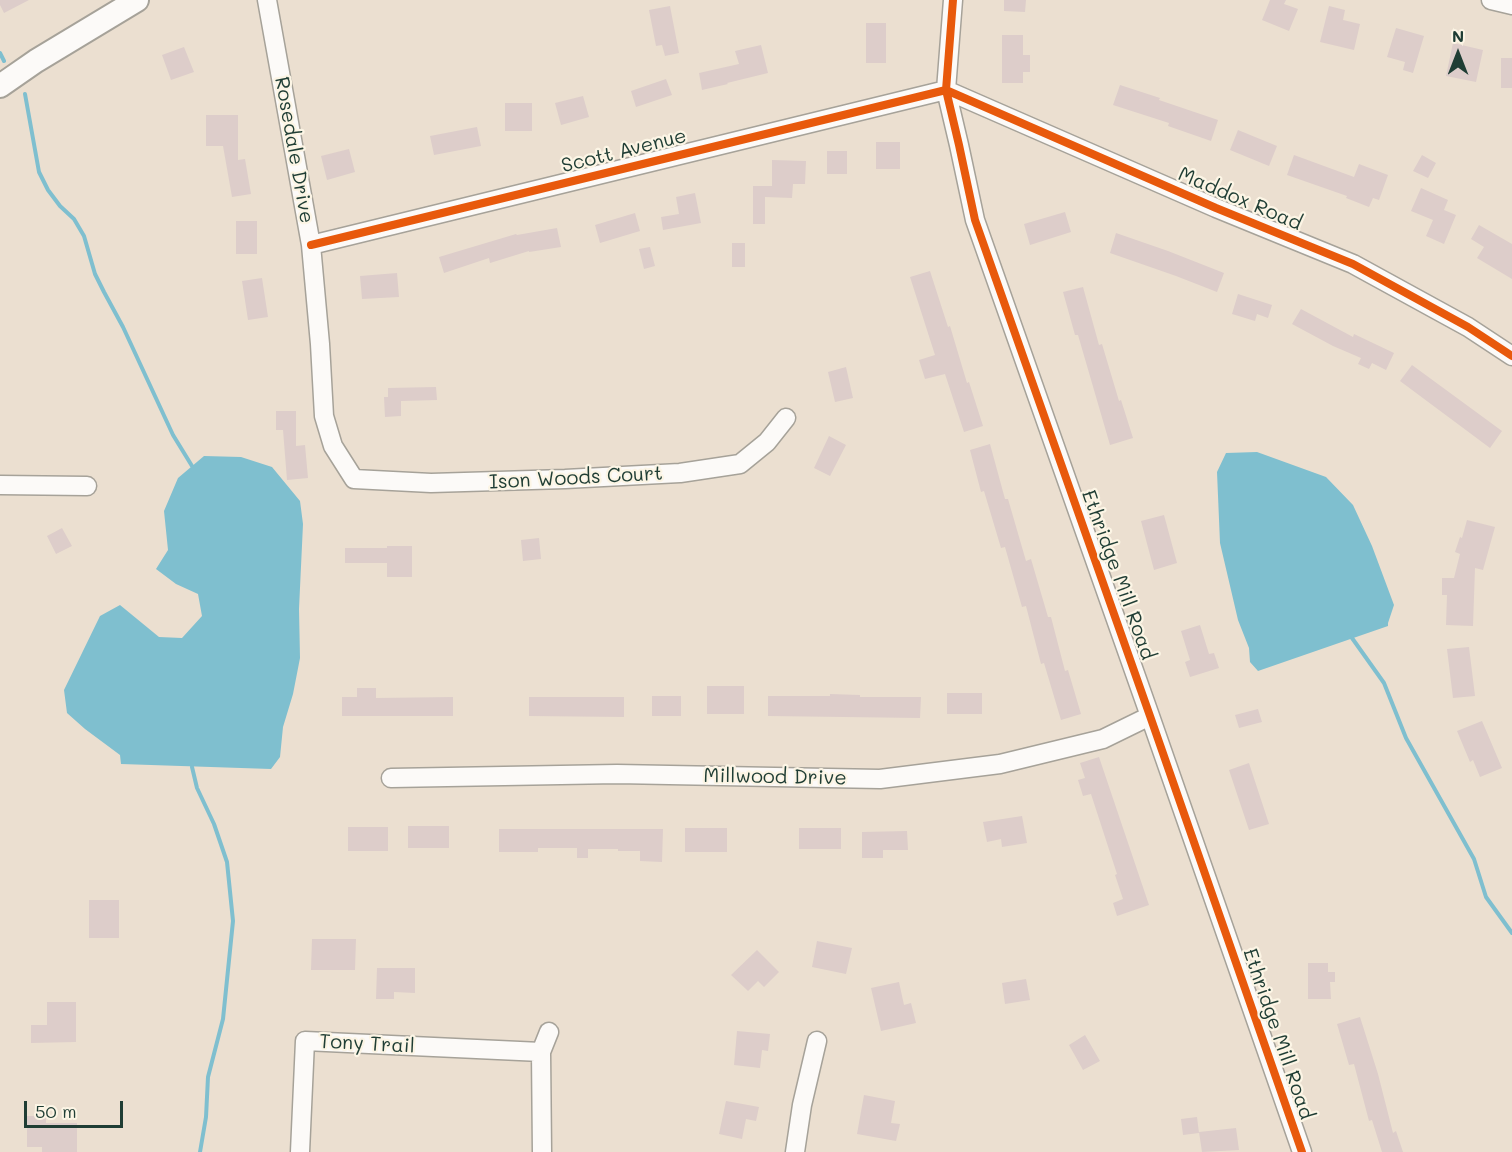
<!DOCTYPE html>
<style>
body{margin:0}
#map{position:relative;width:1512px;height:1152px;overflow:hidden;background:#ebdfd0;font-family:Mali,sans-serif}
canvas{display:block}
.north{position:absolute;left:1428px;top:24px;width:60px;height:60px;-webkit-text-stroke:4px #fcf5e5;paint-order:stroke;rotate:0deg;font-size:16px;font-weight:700;line-height:24px;text-align:center;color:#1f3d34}
.north::after{content:'';display:block;margin:auto;width:21px;height:27px;background:#1f3d34;clip-path:polygon(50% 0,100% 100%,50% 72%,0 100%)}
.scale{position:absolute;left:24px;top:1101px;width:99px;height:27px;box-sizing:border-box;border:3px solid #1f3d34;border-top:0;padding-left:8px;font-size:18px;line-height:21px;white-space:nowrap;color:#1f3d34;-webkit-text-stroke:4px #fcf5e5;paint-order:stroke}
</style>
<div id="map">
<canvas width="1512" height="1152"></canvas>
<div class="north">N</div>
<div class="scale">50 m</div>
</div>
<script>
const ctx = document.querySelector('canvas').getContext('2d');
ctx.lineJoin = 'round';
function fill(path, color) { ctx.fillStyle = color; ctx.fill(path, 'evenodd'); }
const toPath = rows => new Path2D(rows.map(r => 'M' + r).join(''));
function trace(path, color, width, dash) { ctx.strokeStyle = color; ctx.lineWidth = width; ctx.lineCap = dash ? 'butt' : 'round'; ctx.setLineDash(dash || []); ctx.stroke(path); }
function write(font, color, halo, rows, align = 'center') {
  ctx.font = font + ' Mali,sans-serif'; ctx.lineWidth = 4.5; ctx.setLineDash([]); ctx.textBaseline = 'middle'; ctx.strokeStyle = halo; ctx.fillStyle = color; for (const [text, x, y, turn = 0] of rows) {
    ctx.save(); ctx.translate(x, y); ctx.rotate((+turn || 0) * Math.PI / 180); ctx.textAlign = isNaN(turn) ? turn : align; if (halo) ctx.strokeText(text, 0, 0); ctx.fillText(text, 0, 0); ctx.restore();
  }
}
fill(toPath([
 [1257,452,1326,477,1353,505,1372,546,1394,605,1388,623,1388,626,1258,671,1250,662,1249,648,1238,620,1220,543,1217,472,1226,453],
 [204,456,241,457,272,467,300,501,303,524,299,609,300,658,293,694,283,727,280,757,271,769,121,764,120,755,85,729,67,713,64,690,100,616,120,605,159,637,182,638,202,616,198,594,176,584,156,569,168,550,164,511,178,478]
]), '#7fbfcf');
trace(toPath([
 [0,53,4,61],
 [25,94,39,172,48,190,60,206,74,219,84,236,95,274,104,292,123,327,173,435,192,466],
 [1352,638,1384,683,1406,738,1474,859,1486,897,1512,933],
 [192,767,197,788,214,824,227,862,233,921,223,1019,208,1077,206,1117,200,1152]
]), '#7fbfcf', 4);
fill(toPath([
 [0,0,29,0,4,13,0,5],
 [1004,0,1026,0,1025,12,1004,11],
 [1270,0,1286,0,1284,4,1298,9,1289,31,1262,20],
 [670,6,679,53,665,56,662,45,656,46,649,10],
 [1329,6,1345,10,1343,20,1360,24,1354,50,1320,42],
 [866,23,886,23,886,63,866,63],
 [1396,28,1424,36,1413,73,1403,70,1405,62,1387,57],
 [1002,35,1023,35,1023,55,1030,55,1030,72,1023,72,1023,83,1002,83],
 [1453,43,1483,50,1476,82,1446,76],
 [761,45,768,73,727,83,728,84,702,90,699,73,739,64,735,51],
 [184,47,194,72,171,80,162,55],
 [1501,58,1512,58,1512,88,1501,88],
 [666,79,672,95,636,107,631,91],
 [1120,85,1160,98,1159,100,1218,120,1211,141,1168,126,1169,123,1113,105],
 [583,96,589,117,561,125,555,103],
 [505,103,532,103,532,131,505,131],
 [206,115,238,115,238,160,245,159,251,194,232,197,223,146,206,146],
 [477,127,481,146,434,155,430,136],
 [1238,130,1277,146,1269,166,1230,150],
 [876,142,900,142,900,169,876,169],
 [349,149,355,172,327,180,321,156],
 [827,151,847,151,847,174,827,174],
 [1294,155,1354,177,1359,164,1388,175,1379,200,1373,198,1369,207,1346,198,1347,196,1287,175],
 [1422,155,1436,163,1428,178,1413,171],
 [772,160,806,161,805,184,793,184,792,198,765,197,765,224,753,224,753,186,772,186],
 [1421,188,1448,200,1444,210,1456,215,1444,244,1426,236,1433,220,1411,211],
 [695,193,701,223,663,230,661,217,679,214,676,197],
 [1065,212,1071,232,1030,245,1024,224],
 [635,213,640,231,600,243,595,225],
 [236,221,257,221,257,254,236,254],
 [1479,225,1512,244,1512,279,1477,258,1484,247,1471,239],
 [557,228,561,247,529,252,529,251,490,263,489,258,444,273,439,257,516,234,517,235],
 [1116,233,1168,251,1224,273,1217,292,1176,276,1110,253],
 [732,243,745,243,745,267,732,267],
 [650,247,655,266,644,269,639,249],
 [930,271,948,327,950,326,967,383,969,382,983,426,964,432,945,374,925,379,919,360,935,355,910,277],
 [397,273,399,297,362,299,360,276],
 [262,278,268,317,248,320,242,281],
 [1083,287,1099,345,1102,344,1119,401,1121,400,1133,438,1110,445,1078,335,1075,335,1063,292],
 [1238,294,1272,305,1268,318,1257,314,1255,321,1232,314],
 [1301,309,1353,337,1354,334,1394,353,1386,370,1372,363,1369,369,1358,364,1361,358,1333,346,1292,324],
 [1412,365,1502,431,1490,448,1400,381],
 [846,367,853,398,835,402,828,372],
 [436,387,437,400,401,401,401,416,385,417,384,397,388,397,388,388],
 [276,411,296,411,296,446,305,445,308,478,287,480,283,430,276,430],
 [829,436,846,445,830,476,814,468],
 [990,444,1005,499,1008,499,1026,561,1031,559,1048,617,1051,617,1065,671,1068,670,1081,714,1061,720,1044,663,1041,664,1026,606,1022,607,1005,547,1001,548,984,491,981,492,970,450],
 [1164,515,1177,563,1154,570,1141,521],
 [1467,520,1495,527,1483,570,1475,568,1473,626,1446,625,1447,595,1442,595,1442,578,1454,578,1460,554,1455,552,1460,537,1462,538],
 [62,528,72,546,56,554,47,536],
 [539,538,541,559,523,561,521,540],
 [387,546,412,546,412,577,387,577,387,563,345,563,345,548,387,548],
 [1200,625,1209,654,1214,653,1219,668,1190,677,1185,662,1190,660,1181,631],
 [1469,647,1475,696,1453,698,1447,649],
 [707,686,744,686,744,714,707,714],
 [357,688,376,688,376,698,453,697,453,716,342,716,342,697,357,697],
 [947,693,982,693,982,714,947,714],
 [830,694,860,695,860,697,921,697,920,718,768,716,768,696,830,696],
 [652,696,681,696,681,716,652,716],
 [529,697,624,697,624,717,529,716],
 [1258,709,1262,722,1239,728,1235,715],
 [1482,721,1502,768,1480,777,1473,760,1470,762,1457,731],
 [1099,757,1149,905,1117,916,1113,903,1123,899,1115,875,1117,874,1091,794,1083,796,1078,780,1085,778,1080,763],
 [1249,763,1269,824,1249,830,1229,770],
 [1022,816,1027,843,1002,847,1001,839,987,842,983,822],
 [408,826,449,826,449,848,408,848],
 [348,827,388,827,388,851,348,851],
 [685,828,727,828,727,852,685,852],
 [799,828,841,828,841,849,799,849],
 [499,829,663,829,662,862,640,861,640,851,618,851,618,849,588,849,588,858,577,858,577,848,538,848,538,852,499,852],
 [907,831,908,850,883,850,883,858,862,858,862,832],
 [89,900,119,900,119,938,89,938],
 [312,939,356,939,355,970,311,970],
 [817,941,852,948,846,974,812,967],
 [757,950,779,972,764,987,758,981,748,991,731,975],
 [1308,963,1328,963,1328,972,1335,972,1335,982,1330,982,1331,999,1308,999],
 [377,968,415,968,415,993,394,992,394,999,376,999],
 [1026,979,1030,1000,1005,1004,1002,983],
 [899,982,904,1005,911,1003,916,1023,881,1031,871,988],
 [47,1002,76,1002,76,1042,31,1043,31,1025,47,1025],
 [1360,1017,1378,1074,1393,1133,1396,1131,1403,1152,1382,1152,1372,1120,1369,1121,1354,1064,1349,1065,1337,1024],
 [737,1031,770,1034,768,1051,762,1050,760,1068,734,1065],
 [1085,1035,1100,1061,1083,1070,1069,1045],
 [864,1095,895,1101,891,1123,900,1124,896,1141,857,1134],
 [726,1101,759,1107,756,1121,746,1119,742,1139,719,1134],
 [27,1116,46,1116,46,1123,77,1123,77,1152,42,1152,42,1147,27,1147],
 [1197,1117,1199,1133,1183,1135,1181,1119],
 [1236,1128,1239,1150,1202,1152,1199,1132]
]), '#ddcdca');
const minor = toPath([
 [267,0,311,245,320,344,324,416,333,446,354,479,431,483,565,479,680,473,740,464,767,442,786,418],
 [953,0,946,90,959,145,975,220,1150,716,1302,1152],
 [1491,0,1512,5],
 [311,245,946,90,1216,208,1353,264,1468,327,1512,356],
 [0,485,87,486],
 [391,778,617,774,880,779,1000,764,1103,739,1150,716],
 [300,1152,305,1041,541,1052],
 [542,1152,541,1052,549,1032],
 [795,1152,802,1105,817,1041]
]);
const major = toPath([
 [0,86,36,61,137,0]
]);
trace(minor, '#a6a299', 21);
trace(major, '#a6a299', 26);
trace(minor, '#fcfaf8', 18);
trace(major, '#fcfaf8', 22);
trace(toPath([
 [953,0,946,90,959,145,975,220,1150,716,1302,1152],
 [311,245,946,90,1216,208,1353,264,1468,327,1512,356]
]), '#e8590c', 8);
write('20px', '#1f3d34', '#fcf5e5', [
 ["Rosedale Drive",294,150,80],
 ["Scott Avenue",624,151,-14],
 ["Maddox Road",1240,199,23],
 ["Ison Woods Court",576,478,-3],
 ["Ethridge Mill Road",1118,575,70],
 ["Millwood Drive",775,777,1],
 ["Ethridge Mill Road",1278,1034,71],
 ["Tony Trail",367,1044,3]
]);
</script>
